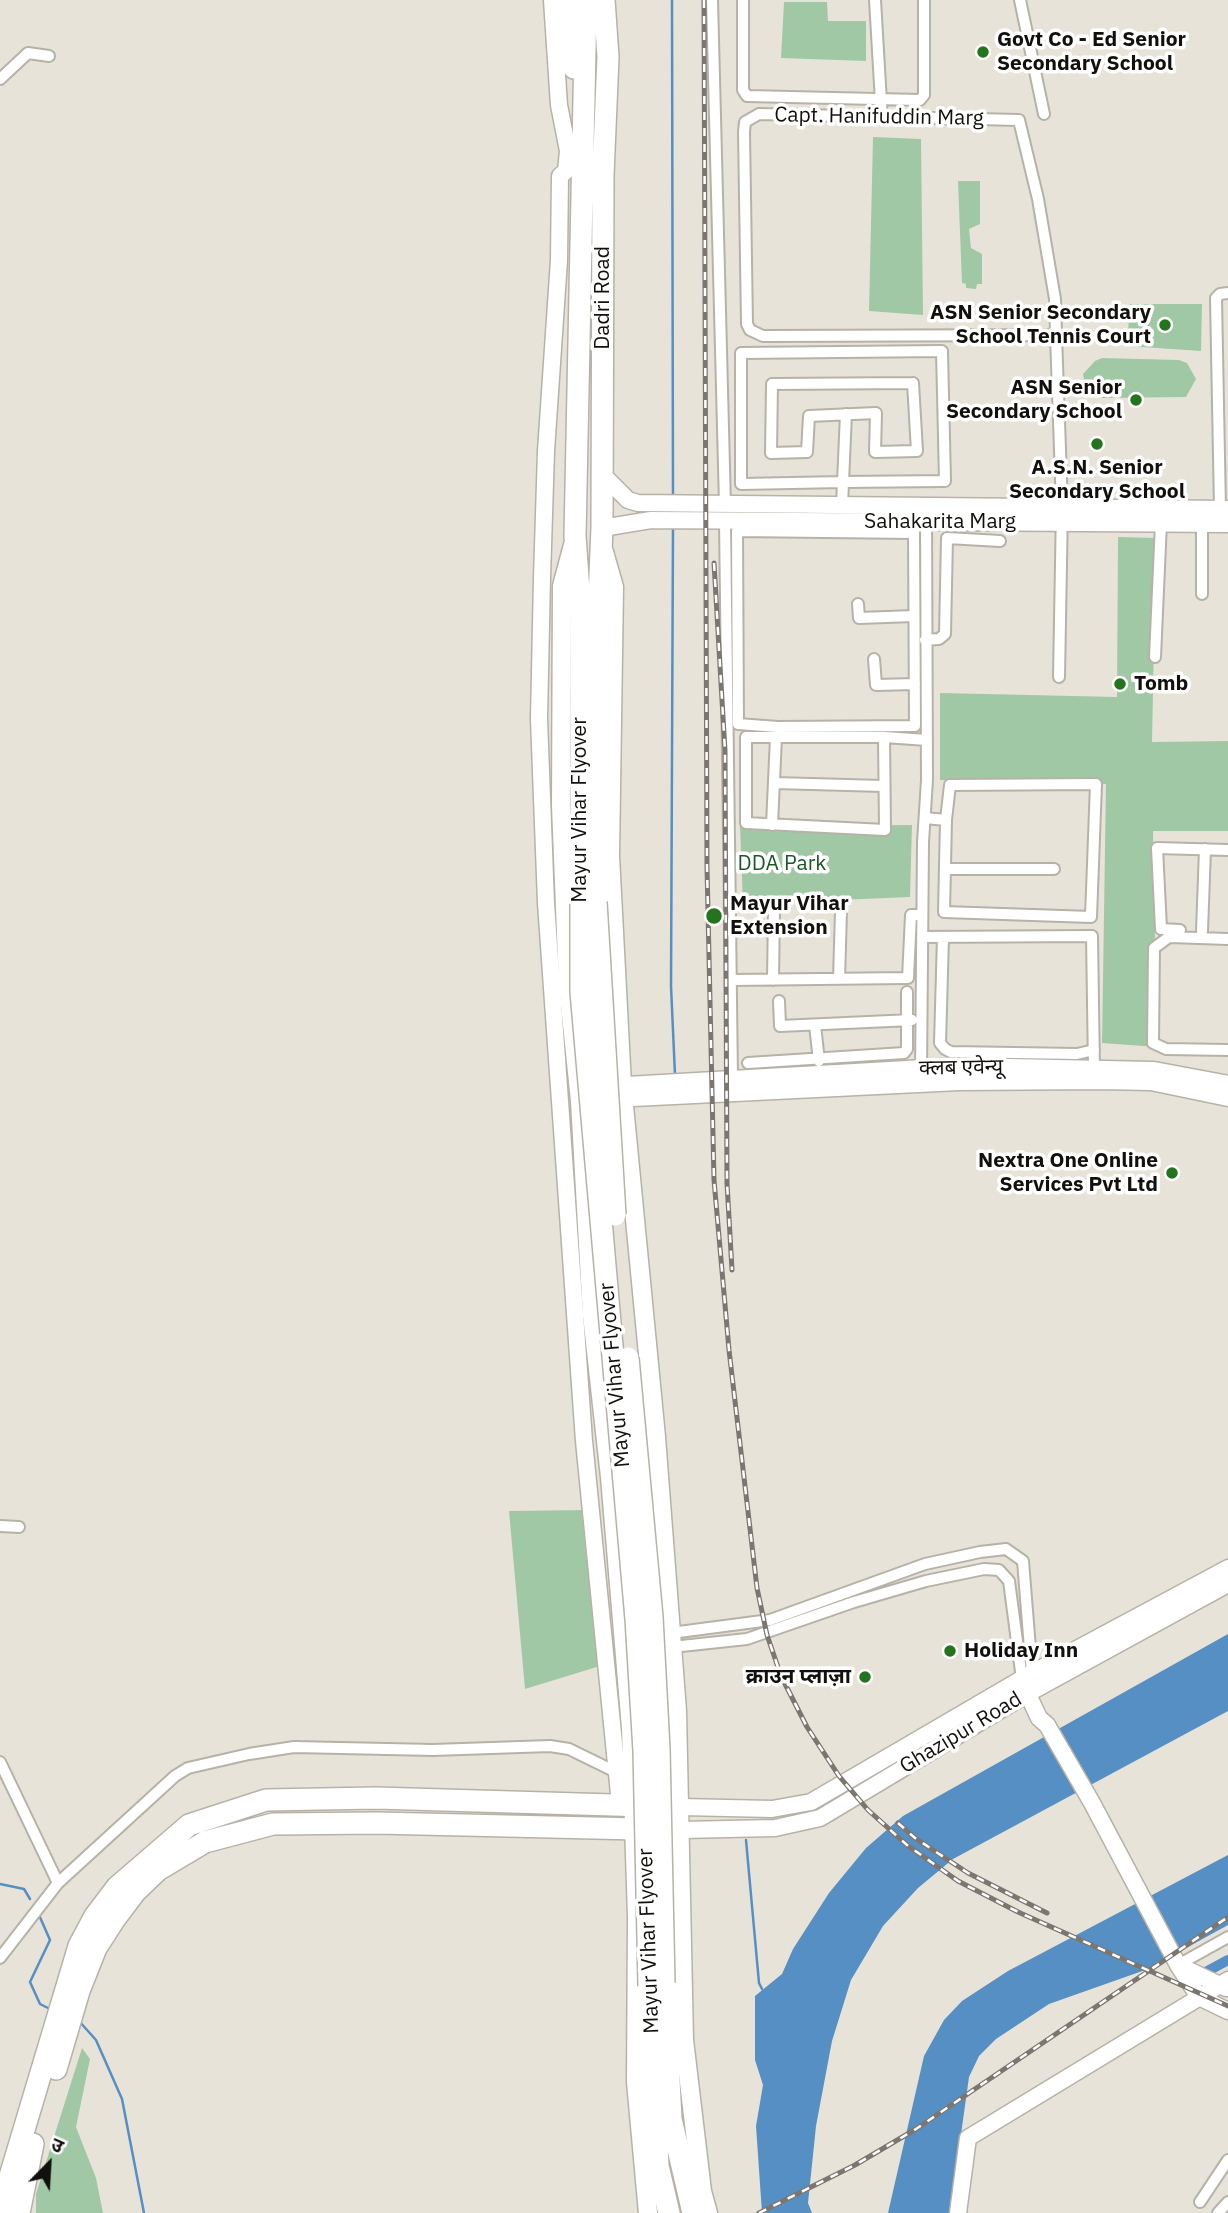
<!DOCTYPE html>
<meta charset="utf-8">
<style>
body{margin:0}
#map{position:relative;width:1228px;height:2213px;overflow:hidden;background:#e8e3d8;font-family:"IBM Plex Sans","Noto Sans Devanagari",sans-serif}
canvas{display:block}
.north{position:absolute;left:14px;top:2129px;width:70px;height:70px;-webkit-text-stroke:5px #fff;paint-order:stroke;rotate:24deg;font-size:19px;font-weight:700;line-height:28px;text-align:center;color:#12100c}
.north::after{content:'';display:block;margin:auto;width:24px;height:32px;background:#12100c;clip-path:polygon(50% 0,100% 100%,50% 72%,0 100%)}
</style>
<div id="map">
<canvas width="1228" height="2213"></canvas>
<div class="north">उ</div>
</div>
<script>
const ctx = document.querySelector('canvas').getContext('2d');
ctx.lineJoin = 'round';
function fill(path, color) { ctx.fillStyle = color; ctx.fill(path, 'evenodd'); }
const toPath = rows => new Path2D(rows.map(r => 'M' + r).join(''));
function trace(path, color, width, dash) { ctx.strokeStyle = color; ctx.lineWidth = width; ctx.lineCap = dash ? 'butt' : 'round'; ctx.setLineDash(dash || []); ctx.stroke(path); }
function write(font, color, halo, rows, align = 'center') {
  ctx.font = font + ' "IBM Plex Sans","Noto Sans Devanagari",sans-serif'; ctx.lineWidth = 7; ctx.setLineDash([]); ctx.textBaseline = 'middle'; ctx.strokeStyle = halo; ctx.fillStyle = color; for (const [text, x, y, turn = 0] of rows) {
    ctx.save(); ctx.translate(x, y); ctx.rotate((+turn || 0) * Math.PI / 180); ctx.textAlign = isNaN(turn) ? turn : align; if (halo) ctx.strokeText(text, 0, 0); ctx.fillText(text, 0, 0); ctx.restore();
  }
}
fill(toPath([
 [784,2,827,2,828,21,866,21,866,61,781,58],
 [873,137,921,139,923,315,869,311],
 [958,181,980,181,980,224,969,229,971,248,982,254,982,284,977,284,976,289,966,288,966,284,962,283],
 [1130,304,1202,304,1201,351,1127,346],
 [1102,358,1179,360,1187,363,1196,379,1186,397,1102,398,1086,390,1083,374,1095,361],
 [1118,537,1156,538,1152,742,1228,741,1228,831,1153,831,1157,1047,1102,1043,1106,784,940,780,940,693,1117,697],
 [912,825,910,897,743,904,740,826],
 [589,1510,600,1666,525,1689,509,1511],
 [82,2048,90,2059,76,2127,96,2178,103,2213,36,2213,36,2194]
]), '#a1c8a5');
fill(toPath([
 [1228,1634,1228,1711,953,1859,918,1888,883,1926,851,1980,832,2041,816,2126,808,2203,812,2213,762,2213,756,2126,763,2085,755,2060,755,1996,782,1974,793,1949,829,1893,866,1848,903,1816],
 [1228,1855,1228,1925,1148,1969,1049,2004,996,2039,979,2056,969,2077,950,2213,888,2213,924,2056,944,2020,962,2001,1008,1971]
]), '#558fc3');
trace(toPath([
 [672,0,673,497],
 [673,525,671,986,675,1075],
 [746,1840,759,1983,762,1989],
 [0,1884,24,1889,30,1899],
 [39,1915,50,1940,30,1982,40,2004,50,2009],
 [79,2021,96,2040,122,2099,144,2213]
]), '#558fc3', 2.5);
trace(toPath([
 [1204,1973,1228,1960]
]), '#558fc3', 10);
const street = toPath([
 [712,0,725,505],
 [743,0,743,90,747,96,920,100,924,95,924,0],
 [875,0,882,119],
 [1020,0,1044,114],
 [0,79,28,53,49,56],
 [759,114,1019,120,1038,199,1055,299,1056,335,763,336,750,330,747,324,744,132,745,122,759,114],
 [1056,335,1062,507,1059,677],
 [913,383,917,451,875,452,876,413,809,416,807,452,771,453,772,384,913,383],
 [842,506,843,482,741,484,741,353,942,351,945,481,843,482,846,414],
 [1220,509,1216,298,1220,294,1228,293],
 [725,521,732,1078],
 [737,531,914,533,915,726,778,727,738,724,737,531],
 [1202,594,1202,523],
 [858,604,859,618,914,616],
 [925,640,939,639,945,634,947,538,1000,541],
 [1155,657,1161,523],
 [874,659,876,685,915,684],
 [884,737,885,830,746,823,746,737,884,737,927,740],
 [775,783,883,786],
 [925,818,946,820,950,785,1096,784,1091,917,944,912,946,820],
 [772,825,776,737],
 [946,869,1054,869],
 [1180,930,1161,929,1157,848,1228,850],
 [1202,931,1205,849],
 [922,937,1092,936,1094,1068],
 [943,937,940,1043,945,1049,951,1052,1077,1054,1094,1050],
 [1228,939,1169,937,1154,948,1153,1043,1166,1049,1228,1050],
 [839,979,841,911],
 [731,980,908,978,911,915,922,915],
 [773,980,774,910],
 [779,1001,780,1026,912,1020],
 [815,1025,819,1061],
 [748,1063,904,1053,907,1049,907,992],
 [921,1074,923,842,927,780,926,506],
 [0,1526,19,1527],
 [671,1633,770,1620,925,1564,980,1552,1006,1549,1023,1561,1032,1673],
 [672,1647,747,1639,854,1602,926,1581,984,1569,999,1570,1009,1581,1022,1679],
 [0,1762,58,1883],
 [0,1958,58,1883,175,1776,188,1768,249,1754,294,1747,433,1750,550,1746,569,1749,618,1773],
 [1178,1965,1228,1937],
 [1200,2202,1228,2160],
 [1218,2213,1228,2202]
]);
const secondary = toPath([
 [552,0,559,105,568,151,566,171,560,176,559,260,546,451,542,578,539,719,546,903,584,1441,620,1804],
 [602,474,628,500,638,503,1228,509],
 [602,528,651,520,1228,524],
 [609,1086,960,1066,1154,1070,1228,1084],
 [613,1099,959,1082,1100,1081,1151,1082,1228,1098],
 [1024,1686,1039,1718,1047,1725,1092,1803,1178,1965,1199,1997,1228,2011],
 [681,1807,772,1809,811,1802,1032,1673,1228,1568],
 [681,1830,775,1828,820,1818,1027,1694,1228,1584],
 [1180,1966,1226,1988],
 [958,2213,968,2138,1228,1980]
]);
const primary = toPath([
 [573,545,562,586,561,805,568,985,580,1101,592,1315,610,1477,631,1728,637,1918,636,2082,648,2213],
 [604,552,614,587,610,856,622,1085,656,1437,677,1711,684,2040,702,2191,708,2213]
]);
const highway = toPath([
 [566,0,574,68],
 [581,902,581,619,575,536,586,0],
 [596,902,595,692,602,528,603,175,608,57,604,0],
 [664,1983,671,2119,693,2213],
 [649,1986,658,2166,669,2213],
 [56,2069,79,1991,96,1948,114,1920,135,1892,158,1870,205,1842,273,1824,377,1823,681,1830],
 [5,2213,8,2183,79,1946,95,1916,117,1887,189,1825,266,1800,376,1798,681,1807],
 [19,2213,33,2144]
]);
trace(street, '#b7b2a7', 14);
trace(secondary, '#b7b2a7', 19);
trace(primary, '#b7b2a7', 21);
trace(highway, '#b7b2a7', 24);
trace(street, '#fff', 10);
trace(secondary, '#fff', 16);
trace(primary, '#fff', 18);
trace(highway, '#fff', 21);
const rail = toPath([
 [704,0,707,867,714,1180,729,1350,757,1588,767,1635,781,1676,807,1727,839,1776,868,1810,907,1845,958,1881,1018,1912,1228,2006],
 [714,563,725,751,727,1183,732,1270],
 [898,1823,915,1838,968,1873,1047,1913],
 [759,2213,855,2165,916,2129,1228,1917]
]);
trace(rail, '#7b7770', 5);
trace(rail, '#fff', 2.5, [8]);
const highwayBridge = toPath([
 [581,902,581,992,636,1619,644,1751,649,1986],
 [596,902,615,1215],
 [628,1358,652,1617,659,1749,664,1983]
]);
trace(highwayBridge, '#b7b2a7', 24, []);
trace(highwayBridge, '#fff', 21);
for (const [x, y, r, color] of [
 [983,52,7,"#23741d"],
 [1165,325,7,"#23741d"],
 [1136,400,7,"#23741d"],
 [1097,444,7,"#23741d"],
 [1120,684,7,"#23741d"],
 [714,916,9,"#23741d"],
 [1172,1173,7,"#23741d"],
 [950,1651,7,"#23741d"],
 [865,1677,7,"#23741d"]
]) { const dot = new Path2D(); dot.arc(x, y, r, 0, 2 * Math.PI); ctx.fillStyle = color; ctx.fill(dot); trace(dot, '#fff', 2.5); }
write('bold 21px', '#12100c', '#fff', [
 ["Govt Co - Ed Senior",997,40],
 ["Secondary School",997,64],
 ["ASN Senior Secondary",1151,313,"right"],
 ["School Tennis Court",1151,337,"right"],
 ["ASN Senior",1122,388,"right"],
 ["Secondary School",1122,412,"right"],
 ["A.S.N. Senior",1097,468,"center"],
 ["Secondary School",1097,492,"center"],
 ["Tomb",1134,684],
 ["Mayur Vihar",730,904],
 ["Extension",730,928],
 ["Nextra One Online",1158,1161,"right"],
 ["Services Pvt Ltd",1158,1185,"right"],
 ["Holiday Inn",964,1651],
 ["क्राउन प्लाज़ा",851,1677,"right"]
], 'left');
write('21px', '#12100c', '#fff', [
 ["Capt. Hanifuddin Marg",879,117,1],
 ["Dadri Road",603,298,-90],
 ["Sahakarita Marg",940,522],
 ["Mayur Vihar Flyover",580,810,-90],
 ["क्लब एवेन्यू",961,1068,-1],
 ["Mayur Vihar Flyover",615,1375,-95],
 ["Ghazipur Road",961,1733,-31],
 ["Mayur Vihar Flyover",649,1941,-92]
]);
write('21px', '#185926', '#fff', [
 ["DDA Park",782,864]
]);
</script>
